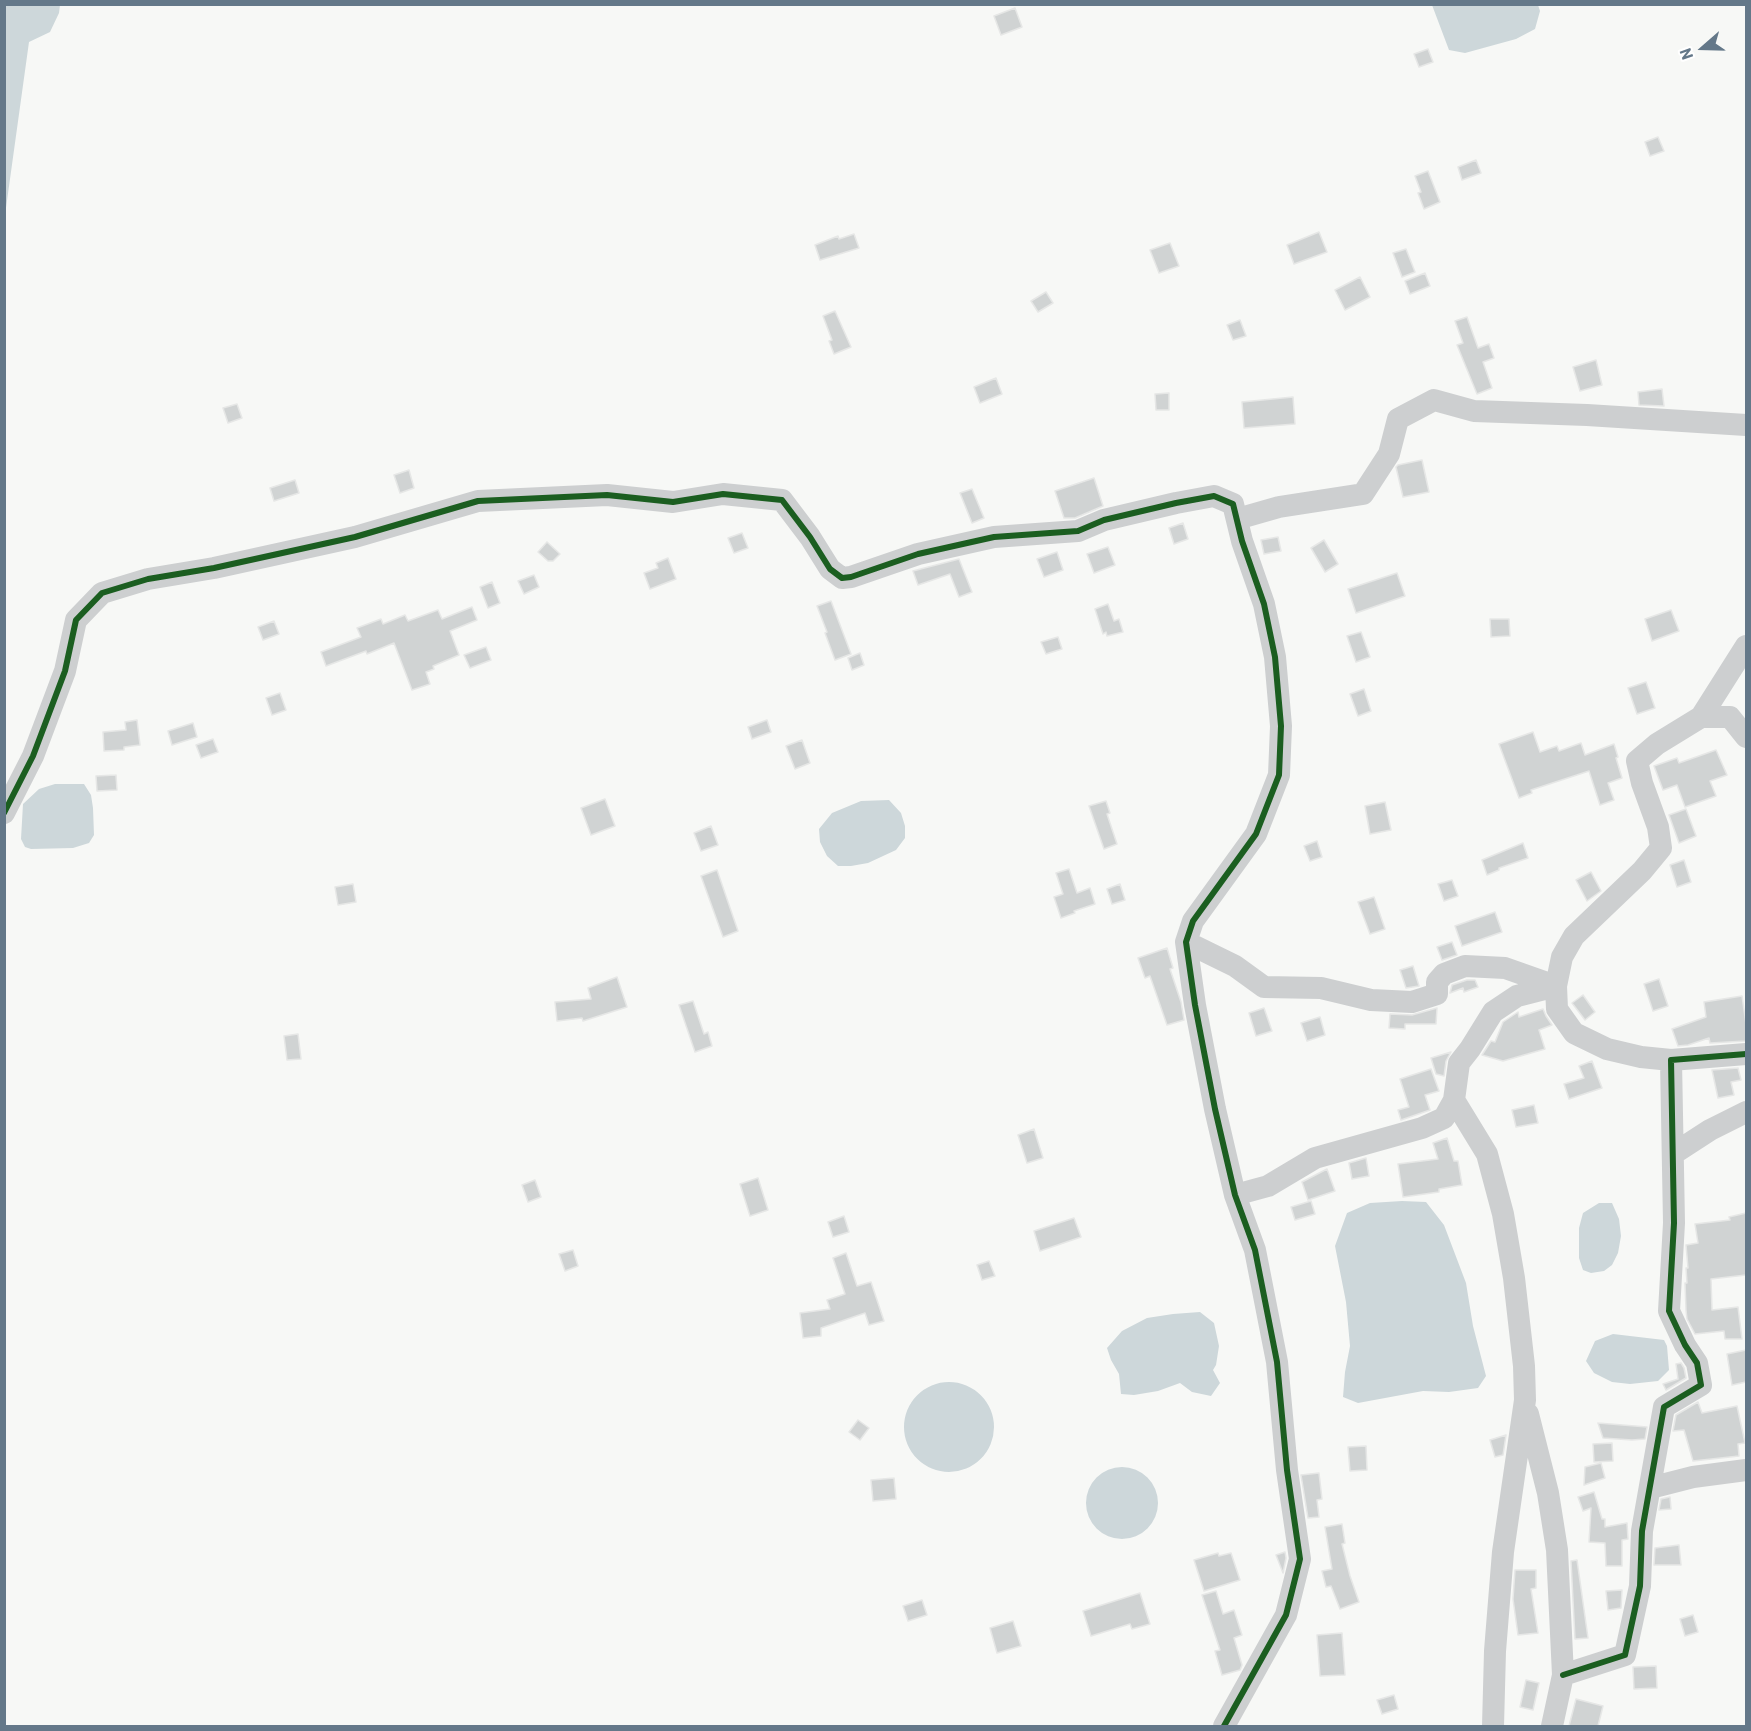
<!DOCTYPE html>
<style>
body{margin:0}
#map{position:relative;width:1751px;height:1731px;overflow:hidden;background:#f7f8f6;font-family:Barlow,sans-serif}
canvas{display:block}
.frame{position:absolute;inset:0;border:6px solid #647889;pointer-events:none}
.north{position:absolute;left:1673px;top:18px;width:60px;height:60px;-webkit-text-stroke:4px #fff;paint-order:stroke;rotate:250deg;font-size:16px;font-weight:700;line-height:24px;text-align:center;color:#647889}
.north::after{content:'';display:block;margin:auto;width:21px;height:27px;background:#647889;clip-path:polygon(50% 0,100% 100%,50% 72%,0 100%)}
</style>
<div id="map">
<canvas width="1751" height="1731"></canvas>
<div class="frame"></div>
<div class="north">N</div>
</div>
<script>
const ctx = document.querySelector('canvas').getContext('2d');
ctx.lineJoin = 'round';
function fill(path, color) { ctx.fillStyle = color; ctx.fill(path, 'evenodd'); }
const toPath = rows => new Path2D(rows.map(r => 'M' + r).join(''));
function trace(path, color, width, dash) { ctx.strokeStyle = color; ctx.lineWidth = width; ctx.lineCap = dash ? 'butt' : 'round'; ctx.setLineDash(dash || []); ctx.stroke(path); }
fill(toPath([
 [5,4,60,5,59,13,50,32,29,42,5,215],
 [1432,5,1538,5,1540,11,1535,29,1516,39,1465,53,1449,50],
 [55,784,84,784,91,795,93,808,94,835,89,843,73,848,31,849,25,847,21,839,23,804,39,789],
 [889,800,901,813,905,826,905,838,896,850,868,863,851,866,838,866,827,856,820,842,819,829,832,813,861,801],
 [1402,1201,1426,1202,1444,1225,1466,1283,1473,1326,1486,1376,1478,1388,1449,1392,1423,1391,1358,1403,1343,1397,1345,1372,1350,1346,1346,1302,1335,1246,1347,1213,1370,1203],
 [1599,1203,1612,1203,1619,1219,1621,1236,1618,1253,1612,1265,1604,1271,1591,1273,1583,1270,1579,1258,1579,1228,1583,1213],
 [1200,1312,1214,1323,1219,1346,1216,1365,1213,1370,1220,1383,1211,1396,1192,1392,1180,1383,1158,1391,1134,1395,1121,1394,1119,1374,1111,1360,1107,1348,1122,1331,1147,1318,1173,1314],
 [1613,1334,1664,1340,1667,1346,1669,1370,1658,1381,1630,1384,1612,1382,1594,1373,1586,1361,1595,1341],
 '904 1427a45 45 0 1 1 90 0a45 45 0 1 1-90 0Z',
 '1086 1503a36 36 0 1 1 72 0a36 36 0 1 1-72 0Z'
]), '#cdd7da');
const building = toPath([
 [1015,8,1022,27,1001,35,994,16,1015,8],
 [1428,49,1433,62,1419,67,1414,54,1428,49],
 [1658,137,1664,151,1650,156,1645,142,1658,137],
 [1476,160,1481,173,1462,180,1458,167,1476,160],
 [1428,171,1440,202,1424,209,1418,193,1421,192,1415,176,1428,171],
 [1319,232,1327,252,1294,264,1287,245,1319,232],
 [854,234,859,248,820,260,815,245,838,236,839,239,854,234],
 [1170,243,1179,266,1159,273,1150,250,1170,243],
 [1406,249,1415,272,1402,277,1393,253,1406,249],
 [1425,273,1430,286,1410,294,1405,281,1425,273],
 [1360,277,1370,297,1345,310,1335,290,1360,277],
 [1046,292,1053,303,1038,312,1031,301,1046,292],
 [835,311,851,347,834,354,829,341,832,340,823,316,835,311],
 [1467,317,1478,348,1489,344,1494,358,1483,362,1492,388,1477,394,1457,345,1463,343,1455,321,1467,317],
 [1240,320,1246,336,1233,340,1227,325,1240,320],
 [1596,360,1602,385,1580,391,1573,367,1596,360],
 [996,378,1002,394,980,403,974,387,996,378],
 [1662,389,1664,406,1639,405,1638,392,1662,389],
 [1169,393,1169,410,1156,410,1155,394,1169,393],
 [1293,397,1295,424,1244,428,1242,402,1293,397],
 [237,404,242,418,228,423,223,408,237,404],
 [1422,460,1429,492,1403,497,1396,467,1398,465,1422,460],
 [409,470,414,488,400,493,394,475,409,470],
 [1094,478,1103,506,1075,518,1064,518,1055,491,1094,478],
 [295,480,299,493,274,501,270,488,295,480],
 [972,489,984,518,972,523,960,493,972,489],
 [1183,523,1188,539,1174,544,1169,528,1183,523],
 [742,533,748,548,734,553,728,538,742,533],
 [1278,537,1281,551,1264,554,1261,540,1278,537],
 [1324,540,1338,564,1325,572,1311,548,1324,540],
 [547,542,560,554,553,561,548,561,538,552,547,542],
 [1108,547,1115,565,1094,573,1087,554,1108,547],
 [1057,552,1063,570,1044,577,1037,559,1057,552],
 [668,558,676,579,650,589,644,573,658,568,656,563,668,558],
 [959,559,972,592,959,597,950,574,918,585,913,571,959,559],
 [1397,573,1405,596,1356,613,1348,589,1397,573],
 [534,575,539,587,524,594,518,581,534,575],
 [492,582,500,603,488,608,480,587,492,582],
 [831,601,851,654,835,660,825,633,827,632,817,606,831,601],
 [1108,604,1114,621,1119,619,1123,632,1107,636,1106,632,1103,634,1095,609,1108,604],
 [472,607,477,620,450,631,459,655,433,666,434,669,426,672,430,684,412,690,394,643,367,654,366,651,326,666,321,652,361,637,357,628,381,619,383,624,405,615,408,621,438,610,442,619,472,607],
 [1671,610,1679,631,1652,641,1645,619,1671,610],
 [1490,619,1509,619,1510,636,1491,637,1490,619],
 [274,621,279,634,263,640,258,627,274,621],
 [1361,632,1370,657,1356,662,1347,636,1361,632],
 [1058,637,1062,649,1046,654,1041,642,1058,637],
 [486,647,491,660,470,668,464,655,486,647],
 [860,653,864,665,852,670,848,658,860,653],
 [1646,682,1655,708,1637,714,1628,688,1646,682],
 [1364,689,1371,711,1358,716,1350,694,1364,689],
 [280,693,286,710,272,715,266,698,280,693],
 [137,720,140,745,124,747,124,750,104,751,103,732,126,730,125,722,137,720],
 [767,720,771,732,752,739,748,727,767,720],
 [193,723,197,737,172,745,168,731,193,723],
 [1533,732,1540,752,1557,746,1559,751,1581,743,1585,755,1614,744,1618,757,1616,758,1622,778,1608,783,1614,800,1600,805,1589,771,1531,790,1532,793,1519,798,1499,744,1533,732],
 [213,739,218,752,201,758,196,745,213,739],
 [802,740,810,763,795,769,786,746,802,740],
 [1716,750,1727,775,1710,781,1716,796,1685,807,1677,785,1663,790,1654,766,1677,758,1679,763,1716,750],
 [116,775,117,790,97,791,96,776,116,775],
 [605,799,615,826,591,835,581,808,605,799],
 [1106,801,1110,813,1107,814,1117,844,1104,849,1089,806,1106,801],
 [1385,802,1391,830,1370,834,1365,806,1385,802],
 [1686,809,1696,836,1679,843,1669,815,1686,809],
 [711,826,718,845,701,851,694,833,711,826],
 [1317,841,1322,857,1310,861,1304,846,1317,841],
 [1523,843,1528,858,1499,868,1499,870,1487,875,1482,860,1523,843],
 [1684,860,1691,882,1677,887,1670,865,1684,860],
 [1069,869,1077,893,1090,888,1095,904,1074,911,1075,913,1061,918,1054,897,1063,894,1056,873,1069,869],
 [717,870,738,931,723,937,701,876,717,870],
 [1591,872,1601,891,1587,901,1576,880,1591,872],
 [1452,880,1458,896,1444,901,1438,884,1452,880],
 [353,884,356,902,338,905,335,887,353,884],
 [1120,884,1125,900,1112,904,1107,889,1120,884],
 [1374,897,1385,929,1370,934,1358,902,1374,897],
 [1495,912,1502,932,1462,946,1455,926,1495,912],
 [1452,942,1457,955,1442,960,1437,947,1452,942],
 [1167,948,1173,968,1170,969,1181,1002,1184,1020,1167,1025,1150,976,1145,978,1138,958,1167,948],
 [1413,966,1419,986,1406,988,1400,970,1413,966],
 [617,977,627,1007,583,1021,582,1018,557,1021,555,1002,591,999,588,988,617,977],
 [1659,979,1668,1006,1653,1011,1644,984,1659,979],
 [1467,980,1475,980,1478,987,1464,992,1463,988,1450,993,1452,985,1467,980],
 [1583,995,1595,1012,1585,1020,1572,1003,1583,995],
 [1742,996,1746,1024,1746,1041,1710,1043,1709,1038,1688,1045,1678,1046,1672,1029,1706,1017,1704,1002,1742,996],
 [693,1001,704,1034,708,1032,712,1046,695,1052,679,1005,693,1001],
 [1264,1008,1272,1031,1256,1036,1249,1013,1264,1008],
 [1437,1008,1436,1024,1405,1024,1405,1029,1389,1028,1390,1014,1412,1015,1437,1008],
 [1543,1009,1546,1016,1552,1025,1539,1030,1545,1049,1503,1061,1482,1055,1491,1041,1495,1042,1503,1022,1518,1012,1519,1017,1543,1009],
 [1320,1017,1325,1035,1307,1041,1301,1023,1320,1017],
 [298,1034,301,1059,287,1060,284,1036,298,1034],
 [1451,1052,1446,1061,1444,1076,1436,1074,1431,1058,1451,1052],
 [1592,1061,1602,1088,1569,1099,1564,1084,1584,1078,1579,1066,1592,1061],
 [1738,1068,1741,1080,1731,1082,1734,1095,1718,1098,1712,1070,1738,1068],
 [1431,1069,1439,1091,1425,1095,1430,1110,1401,1120,1398,1110,1409,1107,1400,1079,1431,1069],
 [1534,1105,1538,1123,1516,1127,1512,1110,1534,1105],
 [1034,1129,1043,1158,1027,1163,1018,1135,1034,1129],
 [1447,1138,1454,1161,1458,1161,1462,1185,1439,1189,1439,1192,1403,1197,1398,1164,1438,1159,1433,1143,1447,1138],
 [1366,1158,1369,1176,1352,1179,1349,1163,1366,1158],
 [1327,1169,1335,1191,1308,1200,1302,1182,1327,1169],
 [758,1178,768,1210,750,1216,740,1184,758,1178],
 [535,1180,541,1197,528,1202,522,1185,535,1180],
 [1311,1201,1315,1214,1295,1220,1291,1207,1311,1201],
 [1746,1213,1746,1275,1711,1279,1712,1310,1738,1307,1742,1339,1725,1339,1724,1331,1695,1334,1687,1319,1686,1310,1685,1283,1687,1283,1686,1268,1688,1268,1686,1245,1698,1243,1695,1224,1730,1220,1729,1217,1746,1213],
 [844,1216,849,1232,833,1237,828,1222,844,1216],
 [1074,1218,1081,1237,1040,1251,1034,1231,1074,1218],
 [573,1250,578,1266,565,1271,559,1254,573,1250],
 [846,1253,857,1286,871,1282,884,1321,869,1325,865,1313,821,1328,821,1336,803,1338,800,1313,830,1309,827,1300,845,1294,833,1258,846,1253],
 [989,1261,995,1276,982,1280,977,1265,989,1261],
 [1746,1350,1746,1382,1732,1385,1727,1354,1746,1350],
 [1681,1363,1684,1368,1686,1378,1666,1390,1663,1384,1678,1379,1676,1364,1681,1363],
 [1698,1402,1702,1413,1737,1406,1745,1443,1738,1444,1739,1456,1693,1461,1684,1430,1673,1431,1676,1415,1698,1402],
 [858,1420,869,1428,860,1440,849,1432,858,1420],
 [1598,1423,1647,1427,1645,1439,1632,1440,1603,1438,1598,1423],
 [1506,1435,1503,1455,1495,1457,1490,1440,1506,1435],
 [1612,1443,1613,1461,1594,1462,1593,1444,1612,1443],
 [1366,1446,1367,1470,1350,1471,1348,1447,1366,1446],
 [1601,1463,1605,1478,1584,1485,1585,1467,1601,1463],
 [1319,1473,1322,1499,1317,1500,1319,1517,1308,1518,1301,1475,1319,1473],
 [894,1478,896,1499,873,1501,871,1480,894,1478],
 [1594,1492,1602,1519,1605,1519,1605,1527,1627,1523,1628,1539,1622,1540,1622,1566,1606,1566,1605,1543,1589,1542,1591,1508,1583,1511,1578,1497,1594,1492],
 [1670,1497,1671,1509,1659,1510,1661,1499,1670,1497],
 [1342,1524,1345,1543,1342,1544,1350,1576,1359,1602,1340,1609,1331,1586,1326,1587,1322,1571,1332,1569,1325,1527,1342,1524],
 [1679,1545,1681,1565,1654,1565,1655,1548,1679,1545],
 [1285,1552,1286,1558,1283,1573,1276,1555,1285,1552],
 [1218,1553,1219,1556,1231,1553,1240,1580,1204,1591,1194,1560,1218,1553],
 [1577,1560,1588,1638,1575,1639,1571,1561,1577,1560],
 [1515,1570,1536,1570,1536,1588,1531,1589,1538,1633,1518,1635,1513,1599,1515,1570],
 [1622,1590,1621,1608,1608,1610,1606,1591,1622,1590],
 [1216,1591,1223,1614,1234,1610,1242,1635,1234,1638,1242,1665,1240,1670,1222,1675,1215,1651,1220,1650,1202,1595,1216,1591],
 [1140,1593,1150,1624,1132,1629,1130,1624,1091,1636,1083,1611,1140,1593],
 [922,1600,927,1615,908,1621,903,1606,922,1600],
 [1693,1615,1698,1632,1685,1636,1680,1619,1693,1615],
 [1013,1621,1021,1646,997,1653,990,1628,1013,1621],
 [1342,1633,1345,1675,1320,1676,1317,1635,1342,1633],
 [1656,1666,1657,1688,1634,1689,1633,1667,1656,1666],
 [1526,1680,1539,1683,1533,1710,1520,1707,1526,1680],
 [1394,1695,1398,1709,1382,1714,1377,1700,1394,1695],
 [1576,1699,1603,1706,1598,1726,1569,1726,1576,1699]
]);
fill(building, '#d0d3d3');
trace(building, '#e6e7e6', 1.5);
trace(toPath([
 [1237,519,1279,507,1363,494,1389,454,1398,419,1434,400,1474,411,1587,415,1746,425],
 [1701,717,1730,717,1746,737],
 [4,813,33,756,65,671,76,620,102,593,148,579,214,568,355,537,478,501,607,495,673,502,723,494,782,500,810,537,830,569,842,578,851,577,918,554,994,537,1078,531,1104,520,1176,503,1214,496,1233,504,1242,541,1264,604,1275,657,1281,726,1279,775,1256,834,1193,921,1186,942,1195,1005,1215,1109,1235,1195,1255,1250,1277,1362,1287,1470,1300,1559,1286,1615,1224,1726],
 [1186,942,1235,966,1264,987,1321,988,1371,1000,1412,1002,1437,994,1437,982,1444,974,1465,966,1505,968,1556,986],
 [1671,1060,1641,1057,1607,1049,1574,1033,1557,1009,1556,986,1562,957,1574,936,1642,871,1661,848,1658,827,1642,783,1637,761,1657,744,1701,717,1746,646],
 [1454,1100,1487,1154,1503,1214,1514,1278,1524,1366,1525,1400,1503,1552,1495,1651,1493,1726],
 [1673,1154,1710,1130,1746,1112],
 [1235,1195,1268,1186,1315,1158,1422,1128,1444,1118,1454,1100,1459,1063,1470,1049,1493,1012,1517,996,1556,986],
 [1528,1414,1548,1493,1557,1550,1563,1675,1552,1726],
 [1650,1488,1693,1477,1746,1470],
 [1563,1675,1625,1655,1640,1586,1642,1531,1664,1407,1701,1385,1697,1363,1685,1345,1669,1311,1674,1223,1671,1060,1746,1054]
]), '#cdcfd0', 22);
trace(toPath([
 [4,813,33,756,65,671,76,620,102,593,148,579,214,568,355,537,478,501,607,495,673,502,723,494,782,500,810,537,830,569,842,578,851,577,918,554,994,537,1078,531,1104,520,1176,503,1214,496,1233,504,1242,541,1264,604,1275,657,1281,726,1279,775,1256,834,1193,921,1186,942,1195,1005,1215,1109,1235,1195,1255,1250,1277,1362,1287,1470,1300,1559,1286,1615,1224,1726],
 [1563,1675,1625,1655,1640,1586,1642,1531,1664,1407,1701,1385,1697,1363,1685,1345,1669,1311,1674,1223,1671,1060,1746,1054]
]), '#1b5e20', 6);
</script>
